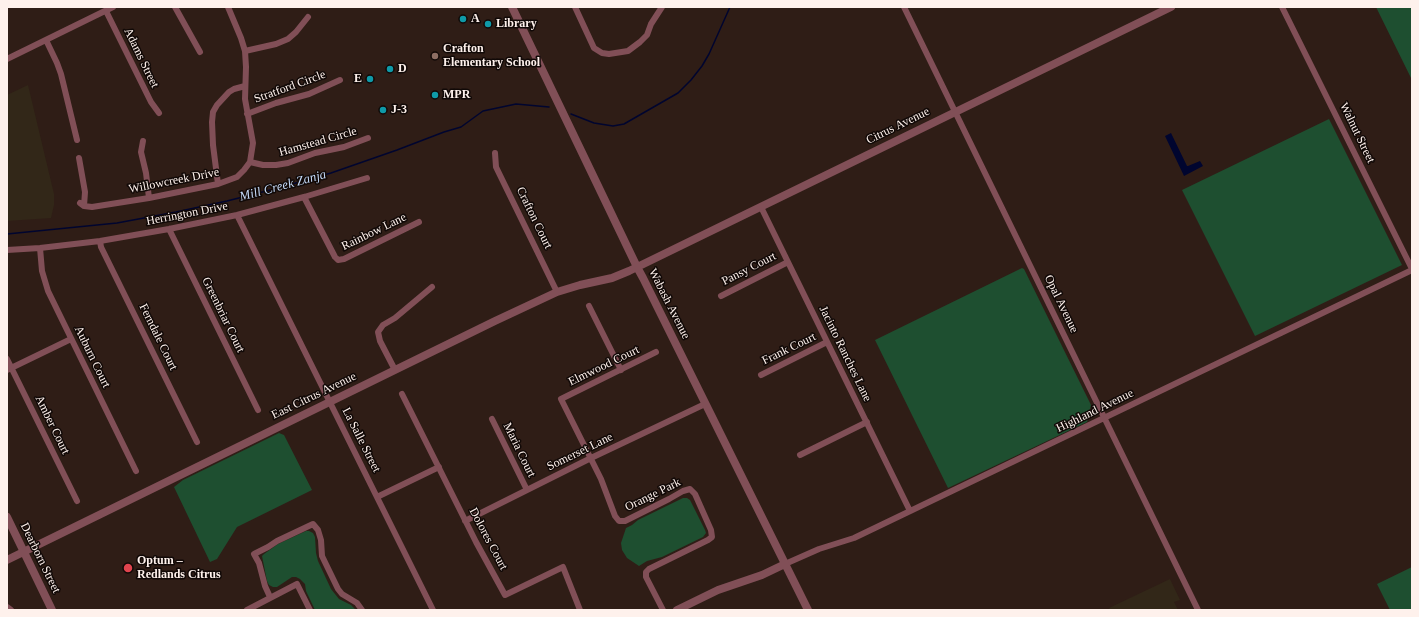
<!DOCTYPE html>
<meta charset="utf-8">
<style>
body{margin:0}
#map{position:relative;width:1419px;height:617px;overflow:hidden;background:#2f1d16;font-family:"Times New Roman",serif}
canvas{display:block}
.frame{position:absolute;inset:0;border:8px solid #fef1ec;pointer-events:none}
</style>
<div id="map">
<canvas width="1419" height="617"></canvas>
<div class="frame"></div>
</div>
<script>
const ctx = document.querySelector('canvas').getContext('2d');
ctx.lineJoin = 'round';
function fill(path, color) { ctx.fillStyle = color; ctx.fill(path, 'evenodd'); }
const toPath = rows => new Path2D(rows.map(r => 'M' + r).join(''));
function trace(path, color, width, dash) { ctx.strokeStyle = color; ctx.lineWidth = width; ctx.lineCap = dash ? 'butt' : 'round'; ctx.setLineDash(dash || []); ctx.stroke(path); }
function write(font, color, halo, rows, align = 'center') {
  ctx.font = font + ' "Times New Roman",serif'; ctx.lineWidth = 3; ctx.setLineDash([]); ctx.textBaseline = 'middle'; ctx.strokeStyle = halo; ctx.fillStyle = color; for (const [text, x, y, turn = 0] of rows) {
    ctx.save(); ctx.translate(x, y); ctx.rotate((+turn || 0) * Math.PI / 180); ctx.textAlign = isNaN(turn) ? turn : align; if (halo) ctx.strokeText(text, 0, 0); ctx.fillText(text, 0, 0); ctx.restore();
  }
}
fill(toPath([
 [28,85,54,194,54,205,51,218,7,221,7,95],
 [1170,579,1180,600,1174,602,1178,610,1110,610,1109,608]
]), '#322718');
fill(toPath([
 [1376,7,1412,7,1412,78,1411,78],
 [1329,119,1402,265,1255,336,1182,190],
 [1022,268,1024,269,1091,405,1087,422,948,488,875,340],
 [279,433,284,435,312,490,237,527,217,559,210,562,174,487,183,480],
 [683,498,687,498,690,500,705,530,706,533,703,537,662,557,647,561,639,566,627,558,622,550,621,543,626,528,632,525,638,520],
 [306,531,309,531,313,533,315,537,316,553,318,561,331,589,339,599,351,605,356,610,315,610,306,591,305,584,300,579,296,577,292,577,277,587,273,587,269,585,267,581,262,556,264,554,278,544],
 [1412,567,1412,610,1390,610,1377,584]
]), '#1e4f30');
fill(toPath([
 [1171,133,1187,166,1188,166,1200,161,1203,166,1184,176,1165,136]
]), '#00052f');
trace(toPath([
 [571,114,594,123,613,126,624,124,678,93,691,80,702,66,709,54,730,7],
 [7,234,117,223,176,212,227,201,282,187,331,173,397,150,444,132,461,127,483,111,516,104,549,107]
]), '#00052f', 1.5);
trace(toPath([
 [175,7,200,52],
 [575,7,594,48,602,53,609,54,628,51,640,42,647,35,651,24,662,7],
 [904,7,1198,610],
 [1282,7,1412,269],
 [106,11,151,102,159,113],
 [46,40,57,63,61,74,77,140],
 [245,51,276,44,288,39,296,32,308,17],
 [7,59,113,7],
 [247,114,276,103,309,94,340,80],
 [143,141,141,152,146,173,149,198],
 [495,153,496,167,557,292],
 [79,158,85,192,84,206],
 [250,162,263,165,276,165,288,163,315,153,344,147,368,138],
 [218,184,213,145,212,122,213,112,217,105,229,92,234,89,245,86],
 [304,197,335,257,338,260,344,259,419,222],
 [80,203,84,206,92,207,149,198,218,184,237,177,244,170,250,162,253,143,245,99,246,67,245,51,241,38,228,7],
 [761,207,910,511],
 [237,215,433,610],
 [169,229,258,410],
 [100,241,101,247,197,442],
 [40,248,42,271,48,291,136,471],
 [7,250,40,248,100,241,169,229,237,215,304,197,367,178],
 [721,296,788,262],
 [589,306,621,370],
 [656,352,561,399,601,479,615,516,619,521,625,521,669,499,683,491,690,489,695,494,711,530,712,537,708,540,649,569,646,572,646,577,663,610],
 [7,359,77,501],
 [7,370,71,339],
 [395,370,380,341,378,332,383,325,395,318,432,287],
 [761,375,827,342],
 [402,394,476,542,505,595,563,567,580,610],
 [492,419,527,490],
 [800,455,867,422],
 [377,497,439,467],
 [465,521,591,458,705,404],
 [785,564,819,549,854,538,1412,270],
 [270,597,265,586,259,563,254,554,268,547,277,541,313,524,318,530,321,540,322,556,338,589,342,594,357,603,362,610],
 [7,607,11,610],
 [247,610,297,584,310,610]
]), '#814f57', 6);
trace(toPath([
 [512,7,637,267,643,278,808,610],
 [7,517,52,610],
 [7,560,495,321,557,292,580,285,612,278,629,271,1171,7],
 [677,610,718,590,762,575,785,564]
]), '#814f57', 8);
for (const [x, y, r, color] of [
 [463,19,4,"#0f9aa8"],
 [488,24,4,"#0f9aa8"],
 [435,56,4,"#8d6e63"],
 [390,69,4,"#0f9aa8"],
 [370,79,4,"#0f9aa8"],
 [435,95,4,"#0f9aa8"],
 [383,110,4,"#0f9aa8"],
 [128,568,5,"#e0444e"]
]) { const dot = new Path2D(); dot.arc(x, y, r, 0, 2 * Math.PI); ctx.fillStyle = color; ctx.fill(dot); trace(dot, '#110907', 1.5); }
write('bold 12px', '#fef1ec', '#110907', [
 ["A",471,19],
 ["Library",496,24],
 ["Crafton",443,49],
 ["Elementary School",443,63],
 ["D",398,69],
 ["E",362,79,"right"],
 ["MPR",443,95],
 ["J-3",391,110],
 ["Optum –",137,561],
 ["Redlands Citrus",137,575]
], 'left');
write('12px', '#fef1ec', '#110907', [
 ["Adams Street",141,58,64],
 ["Stratford Circle",290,87,-20],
 ["Citrus Avenue",898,126,-26],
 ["Walnut Street",1357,133,64],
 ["Hamstead Circle",318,142,-16],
 ["Willowcreek Drive",174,181,-11],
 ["Herrington Drive",187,214,-11],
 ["Crafton Court",534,218,64],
 ["Rainbow Lane",374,232,-26],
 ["Pansy Court",749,269,-27],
 ["Wabash Avenue",669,304,63],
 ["Opal Avenue",1061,304,64],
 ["Greenbriar Court",223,315,64],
 ["Ferndale Court",158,337,64],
 ["Frank Court",789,349,-26],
 ["Jacinto Ranches Lane",845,354,64],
 ["Auburn Court",92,357,64],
 ["Elmwood Court",604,366,-26],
 ["East Citrus Avenue",314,396,-26],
 ["Highland Avenue",1095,411,-26],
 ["Amber Court",52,425,64],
 ["La Salle Street",361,440,63],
 ["Maria Court",519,450,64],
 ["Somerset Lane",580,452,-26],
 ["Orange Park",653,495,-26],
 ["Dolores Court",488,539,62],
 ["Dearborn Street",40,558,64]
]);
write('italic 13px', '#c4d9f7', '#110907', [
 ["Mill Creek Zanja",283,186,-15]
]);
</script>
